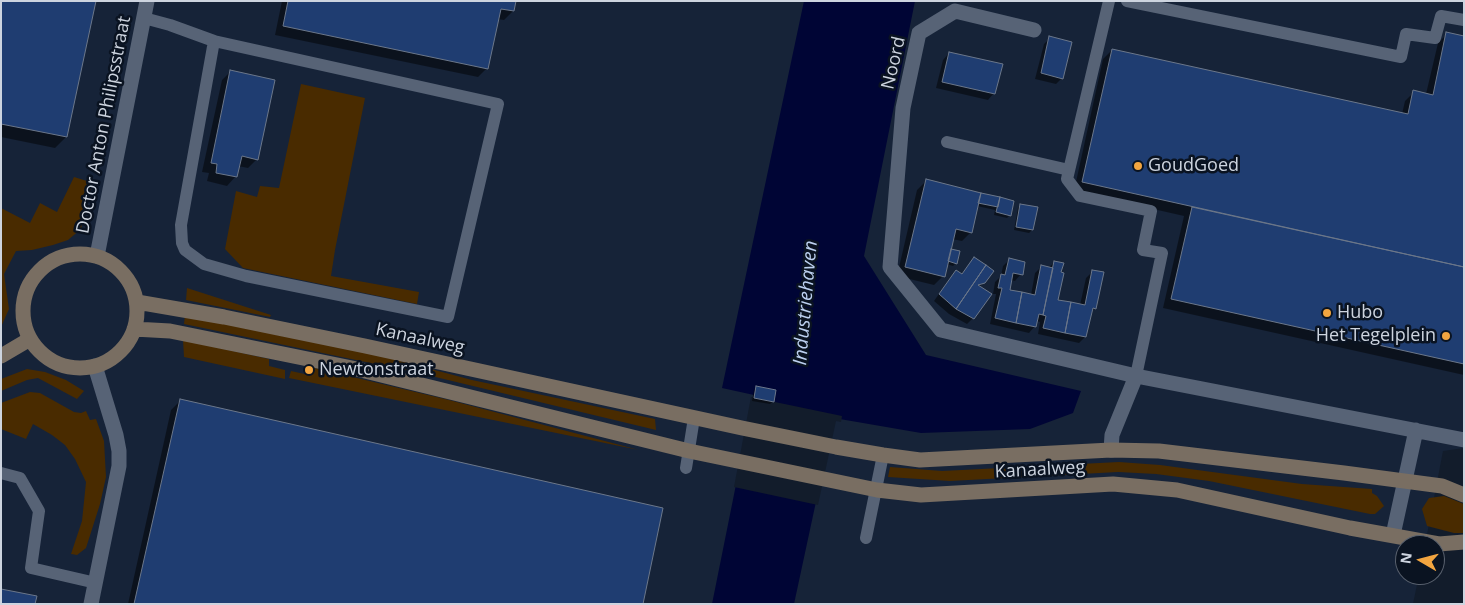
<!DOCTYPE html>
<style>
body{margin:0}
#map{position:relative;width:1465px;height:605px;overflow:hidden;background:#121c2b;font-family:"Open Sans",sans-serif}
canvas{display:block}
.frame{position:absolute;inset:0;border:2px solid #cdd4df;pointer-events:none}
.north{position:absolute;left:1395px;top:535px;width:50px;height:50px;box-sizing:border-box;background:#0a1321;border:1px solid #58606d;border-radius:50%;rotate:278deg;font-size:14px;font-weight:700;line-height:20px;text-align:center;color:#cdd4df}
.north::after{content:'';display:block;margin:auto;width:18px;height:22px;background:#f2a540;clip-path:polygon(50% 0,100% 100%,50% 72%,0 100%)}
</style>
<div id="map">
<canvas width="1465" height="605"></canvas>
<div class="frame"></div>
<div class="north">N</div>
</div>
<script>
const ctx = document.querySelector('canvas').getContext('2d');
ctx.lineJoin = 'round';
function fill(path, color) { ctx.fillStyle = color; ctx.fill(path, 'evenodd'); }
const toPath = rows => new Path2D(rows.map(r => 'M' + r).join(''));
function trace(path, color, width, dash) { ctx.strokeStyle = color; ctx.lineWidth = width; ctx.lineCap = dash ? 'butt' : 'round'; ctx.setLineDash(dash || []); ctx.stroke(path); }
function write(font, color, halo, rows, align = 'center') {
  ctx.font = font + ' "Open Sans",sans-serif'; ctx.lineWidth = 5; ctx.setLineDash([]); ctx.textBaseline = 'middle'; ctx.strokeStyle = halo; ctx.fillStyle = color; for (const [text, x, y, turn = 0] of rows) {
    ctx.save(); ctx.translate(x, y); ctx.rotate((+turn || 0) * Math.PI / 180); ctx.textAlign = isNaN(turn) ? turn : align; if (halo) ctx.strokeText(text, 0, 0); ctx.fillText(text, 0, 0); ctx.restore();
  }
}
fill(toPath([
 [1,1,1464,1,1464,448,1443,451,1425,545,1405,545,1405,575,1419,575,1413,604,1,604]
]), '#162338');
fill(toPath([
 [301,84,365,98,335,250,331,276,419,292,417,304,243,268,225,249,236,191,257,197,260,186,279,188],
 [74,177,87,181,91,189,81,229,68,240,53,245,32,250,16,251,4,274,9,309,1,327,1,208,30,223,40,203,57,212],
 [187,288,271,315,270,317,186,300],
 [185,315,341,345,472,380,655,419,656,430,423,374,184,324],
 [183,340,269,359,269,366,285,370,285,379,184,357],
 [311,367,449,400,639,450,289,378,291,371,309,375],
 [27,369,45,372,66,380,84,391,77,399,38,378,27,380,1,391,1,379],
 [30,392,40,393,74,412,81,413,86,411,90,420,96,419,104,441,106,477,100,504,86,548,77,555,71,554,82,521,86,482,75,459,65,445,52,435,33,424,26,439,1,429,1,403],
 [1119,462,1160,465,1302,484,1372,489,1372,493,1377,496,1384,506,1375,514,1370,514,1209,481,1156,474,1118,472,950,481,888,477,890,467,942,471],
 [1444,496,1464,504,1464,533,1454,533,1427,526,1422,509,1429,498]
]), '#492b00');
fill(toPath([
 [804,1,915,1,864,256,926,355,1081,391,1073,413,1030,429,921,433,834,418,794,604,712,604,754,395,722,388]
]), '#000535');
fill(toPath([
 [751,397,842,416,841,422,836,421,818,505,734,487]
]), '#121c2b');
fill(toPath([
 [1,1,66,137,55,148,1,137],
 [282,1,515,1,513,11,504,20,497,19,487,68,478,77,275,35],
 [1447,34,1464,37,1464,375,1163,308,1184,216,1074,191,1103,59,1112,50,1402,114,1405,101,1414,92,1426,94,1438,43],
 [1050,38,1062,78,1056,84,1035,79,1044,44],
 [949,53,994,93,988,100,936,88,943,60],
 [231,71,257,159,248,168,238,166,236,176,227,186,207,181,209,173,202,172,222,80],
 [926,181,1013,202,1010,215,1007,218,994,215,995,210,977,206,971,232,962,241,952,239,950,250,956,263,953,266,946,264,943,276,934,285,897,276,917,190],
 [1021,205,1032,230,1029,233,1014,230,1018,208],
 [974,258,984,282,979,287,973,318,967,324,949,314,934,301,950,278,956,272,961,275],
 [1009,260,1021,274,1015,281,1011,280,1008,291,1031,295,1035,273,1041,267,1048,268,1055,262,1057,300,1080,305,1086,278,1093,271,1095,308,1090,313,1085,337,1079,343,1038,334,1040,322,1036,321,1035,326,1029,333,990,324,996,294,993,294,995,282,1001,276,1003,266],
 [757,387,773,401,770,404,752,401,754,390],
 [180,401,641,604,128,604,171,410]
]), '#0007');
const building = toPath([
 [1,1,96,1,67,137,1,124,1,1],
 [288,1,516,1,514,11,501,9,488,69,283,26,288,1],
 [1446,32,1464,36,1464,267,1082,182,1112,49,1408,114,1413,90,1433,95,1446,32],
 [1049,36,1072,42,1063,79,1041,73,1049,36],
 [949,52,1003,64,995,94,942,82,949,52],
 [230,70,275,80,258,160,242,156,237,177,216,173,217,164,211,163,230,70],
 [926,179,981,193,972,233,956,229,945,277,905,267,926,179],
 [981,193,1000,197,998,207,978,203,981,193],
 [1000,197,1014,201,1011,216,996,212,1000,197],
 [1020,204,1038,207,1033,230,1016,227,1020,204],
 [1192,207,1464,267,1464,364,1171,299,1192,207],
 [951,249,960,251,957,264,948,261,951,249],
 [974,257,986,265,956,309,939,294,956,270,962,274,974,257],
 [1009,258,1025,262,1023,275,1013,273,1010,290,1022,292,1016,323,995,318,1002,288,998,288,1001,274,1005,275,1009,258],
 [1054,261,1064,263,1061,272,1064,273,1058,300,1071,302,1065,333,1043,328,1046,316,1043,315,1054,261],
 [986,265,994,271,985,283,978,285,992,294,974,319,956,309,986,265],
 [1041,265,1053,268,1043,315,1039,314,1036,327,1016,323,1022,292,1035,295,1041,265],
 [1092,270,1104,272,1096,309,1093,308,1086,337,1065,333,1071,302,1085,305,1092,270],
 [756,386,776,390,774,402,754,398,756,386],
 [180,399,663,508,643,604,134,604,180,399],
 [1,589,37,596,35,604,1,604,1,589]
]);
fill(building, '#1f3d71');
trace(building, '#6b778a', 1);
trace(toPath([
 [1109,1,1067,179,1080,196,1151,211,1143,250,1162,253,1136,376],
 [1127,1,1401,57,1406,34,1435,38,1441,16,1464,20],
 [144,18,170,25,214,41,181,225,182,243,185,250,204,264,246,276,448,317,498,104,214,41],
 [947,142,1069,170],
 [686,468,694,418],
 [1,473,20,478,39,511,31,568,96,583],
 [866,538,883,455]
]), '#576376', 12);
trace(toPath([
 [1034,30,955,11,919,33,903,108,890,267,941,330,1136,376,1464,440],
 [97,256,147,1],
 [1111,450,1112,435,1136,376],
 [1393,535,1416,430],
 [91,604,119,466,119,451,116,435,95,366]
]), '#576376', 15);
trace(toPath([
 '23 311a57 57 0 1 1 114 0a57 57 0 1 1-114 0Z',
 [137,302,224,317,365,346,742,428,836,447,883,455,920,460,1111,450,1159,451,1344,473,1442,486,1464,495],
 [134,329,170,331,357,369,689,451,877,490,921,495,1113,484,1177,490,1350,528,1439,544,1464,542],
 [1,356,30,339]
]), '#796e62', 15);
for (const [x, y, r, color] of [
 [1138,166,5,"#f2a540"],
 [1327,313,5,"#f2a540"],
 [1446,336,5,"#f2a540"],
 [309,370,5,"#f2a540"]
]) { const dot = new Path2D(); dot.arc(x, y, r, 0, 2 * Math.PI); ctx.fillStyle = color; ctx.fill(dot); trace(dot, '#0a1321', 2); }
write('18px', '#cdd4df', '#0a1321', [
 ["Noord",894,63,-77],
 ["Doctor Anton Philipsstraat",104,125,-79],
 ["Kanaalweg",420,339,12],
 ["Kanaalweg",1040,470,-3]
]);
write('18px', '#cdd4df', '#0a1321', [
 ["GoudGoed",1148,166],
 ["Hubo",1337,313],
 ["Het Tegelplein",1436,336,"right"],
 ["Newtonstraat",319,370]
], 'left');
write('italic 19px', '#bcd0f0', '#0a1321', [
 ["Industriehaven",806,303,-85]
]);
</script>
